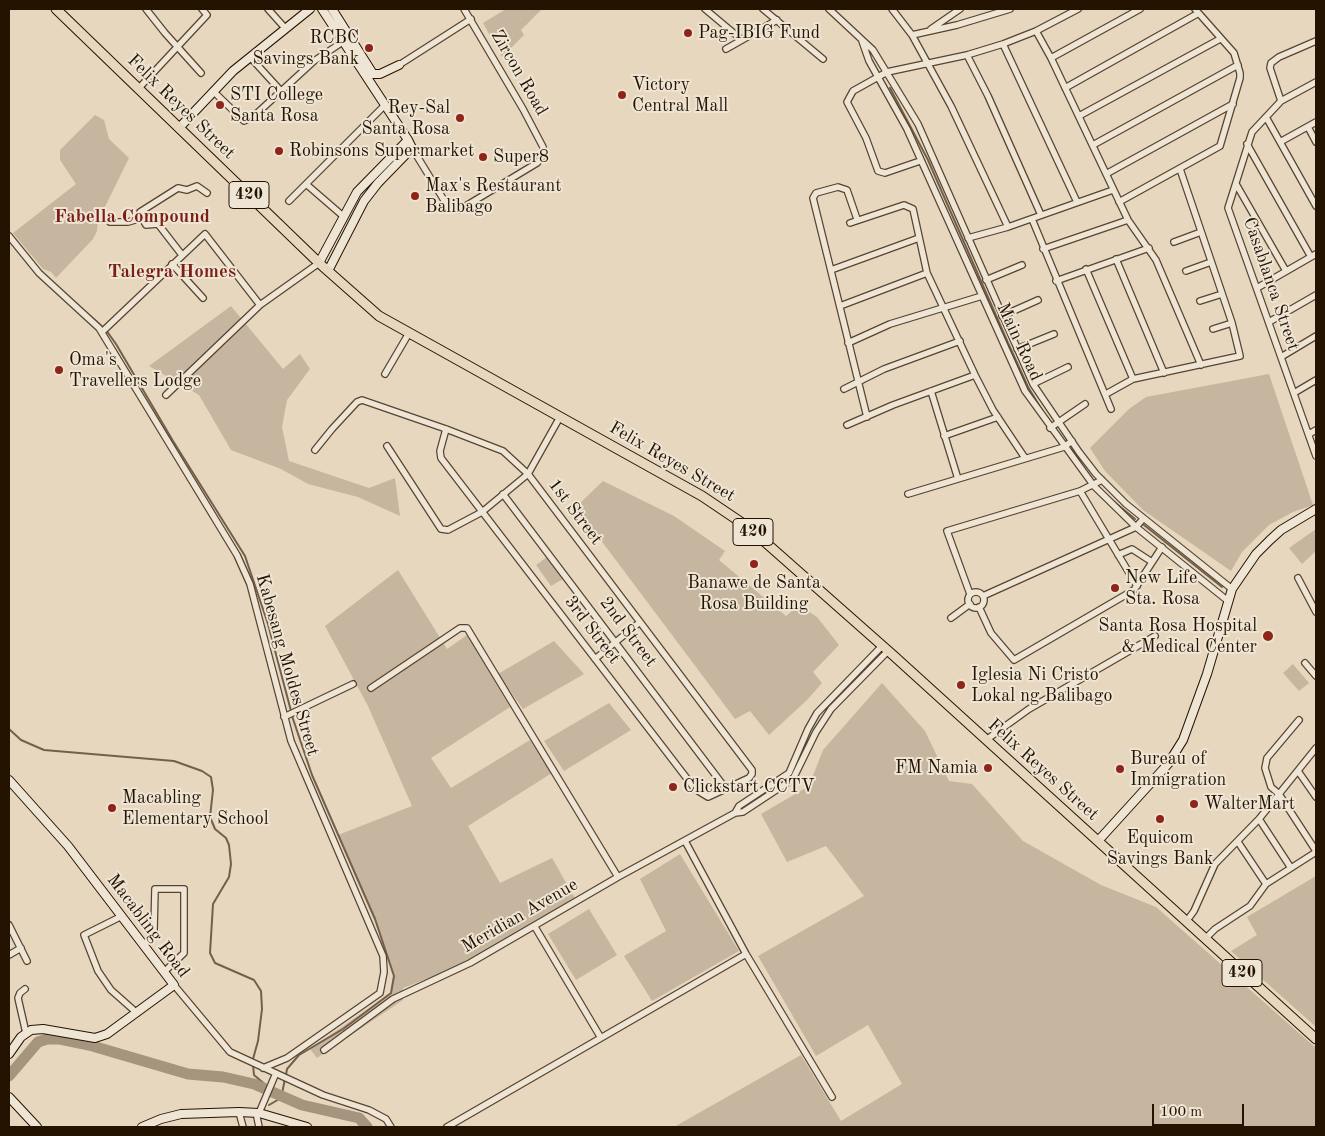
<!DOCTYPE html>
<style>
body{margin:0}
#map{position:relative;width:1325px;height:1136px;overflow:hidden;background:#e7d7bf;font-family:"Old Standard TT",serif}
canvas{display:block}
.frame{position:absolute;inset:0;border:10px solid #251301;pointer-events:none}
.scale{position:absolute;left:1152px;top:1104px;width:92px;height:22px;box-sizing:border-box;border:2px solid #251301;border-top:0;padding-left:6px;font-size:15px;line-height:18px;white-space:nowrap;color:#251301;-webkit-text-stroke:4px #efe5d5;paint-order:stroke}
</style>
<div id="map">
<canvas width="1325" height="1136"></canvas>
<div class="frame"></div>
<div class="scale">100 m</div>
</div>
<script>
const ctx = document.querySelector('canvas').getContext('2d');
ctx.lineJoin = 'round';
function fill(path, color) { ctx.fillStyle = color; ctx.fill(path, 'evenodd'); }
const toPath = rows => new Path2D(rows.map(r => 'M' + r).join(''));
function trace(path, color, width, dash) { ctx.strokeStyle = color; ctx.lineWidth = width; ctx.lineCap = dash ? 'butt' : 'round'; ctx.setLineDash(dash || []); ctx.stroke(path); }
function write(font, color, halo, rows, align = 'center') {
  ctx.font = font + ' "Old Standard TT",serif'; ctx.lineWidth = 4; ctx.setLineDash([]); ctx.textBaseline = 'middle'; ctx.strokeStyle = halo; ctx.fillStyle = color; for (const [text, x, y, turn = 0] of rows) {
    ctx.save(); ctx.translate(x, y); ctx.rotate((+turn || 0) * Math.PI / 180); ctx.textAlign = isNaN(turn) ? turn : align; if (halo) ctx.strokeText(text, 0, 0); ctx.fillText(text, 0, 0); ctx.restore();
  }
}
fill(toPath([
 [506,9,542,9,521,30,524,35,502,57,483,23],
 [95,115,104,120,109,139,129,158,98,221,97,231,93,239,56,278,51,272,43,269,13,233,76,184,60,160,60,150],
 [231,306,283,369,300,354,310,369,287,400,282,427,289,461,369,488,395,478,400,516,358,497,308,484,281,469,231,450,199,395,149,366],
 [1269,374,1313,505,1293,512,1269,525,1242,552,1231,571,1143,510,1105,471,1090,448,1129,409,1146,397],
 [603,481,674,516,725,551,719,560,786,616,799,605,817,617,839,645,813,672,822,683,807,700,769,735,750,711,735,719,576,507],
 [1316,529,1316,551,1302,564,1289,548],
 [547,557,563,579,551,586,536,565],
 [398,570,447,649,467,635,510,707,431,758,451,788,530,740,552,773,468,826,500,883,552,858,576,900,470,963,403,988,403,1000,317,1058,310,1049,391,993,394,976,387,952,366,897,338,835,412,806,368,706,325,626],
 [554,641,584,674,523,709,498,674],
 [1293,664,1309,683,1299,691,1283,673],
 [882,683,925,731,949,781,972,784,1023,841,1101,885,1156,907,1316,1048,1316,1127,674,1127,801,1055,841,1121,902,1084,868,1025,816,1056,758,956,864,896,826,846,787,862,761,814,809,786,823,750],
 [609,703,631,730,564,771,544,741],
 [680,854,739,951,652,1001,624,956,666,931,640,879],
 [1316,876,1316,1027,1231,951,1257,935,1247,917],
 [589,909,617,955,576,980,548,934]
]), '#c6b69f');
trace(toPath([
 [890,88,928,160,1008,343,1028,387,1042,410],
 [89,315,106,330,116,344,173,441,245,556,268,624,291,711],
 [1112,500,1135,519],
 [1144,525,1222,587],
 [9,729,21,740,44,750,174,761,202,771,211,777,213,790,210,817,215,829,226,838,229,845,231,864,229,877,213,904,210,953,215,963,254,980,261,991,262,1009,258,1041,253,1059],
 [253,1065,254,1075,281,1098],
 [286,1075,287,1069,299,1055,343,1029,391,993,394,976,375,919,312,775,292,716],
 [269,1105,281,1098,285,1079],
 [196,1110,231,1109]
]), '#72604c', 2);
trace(toPath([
 [9,1076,38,1042,47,1039,60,1039,89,1045,188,1074,223,1077,254,1084,302,1105,359,1118,367,1127]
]), '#a5947e', 11);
const street = toPath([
 [146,9,165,33,201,73],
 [268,9,285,28],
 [705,9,742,40],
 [763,9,823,59],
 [829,9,873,50,918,124,1033,384,1079,452,1096,474,1126,504,1232,589],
 [892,9,912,35,951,106,1008,227],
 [931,29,960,9],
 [1036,31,1051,58,1128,220,1156,260,1201,365],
 [912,35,957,25,1010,9],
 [862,41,869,61,907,129,1025,391,1094,486,1136,527,1228,601],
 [1003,44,1077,202],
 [726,49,777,20],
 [967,55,988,96,1041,215],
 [250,57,281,91],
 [1051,58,1140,9],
 [399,65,471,19],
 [1316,82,1281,101,1252,132,1228,208,1316,456],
 [139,88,207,15,202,9],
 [1065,88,1197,14],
 [213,91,244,121,254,116,314,61,344,41],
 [1281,101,1270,68,1271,63,1279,57,1316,41],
 [1079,116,1220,39],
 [1266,117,1316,206],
 [1308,127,1316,142],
 [1280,142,1316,122],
 [1247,144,1311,257],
 [1093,145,1238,65],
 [412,148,450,210,459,210,537,163,544,154,543,147,523,109,464,9],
 [920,161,885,173,878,171,866,138,847,102,853,91,887,72,967,55,1003,44,1036,31,1078,9],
 [1106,174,1233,104],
 [306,184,343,216],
 [1236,184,1286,271],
 [289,201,384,106],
 [1119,202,1220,146,1240,78,1240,73,1234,53,1195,9],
 [142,218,140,212,178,188,187,190,197,186,207,193],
 [857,219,847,190,838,187,816,193,813,198,867,417],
 [1032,219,1111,409],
 [110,222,128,222,142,218,146,225,158,224,182,255],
 [850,223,904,205,913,209,927,273,975,375,993,410,1025,458],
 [9,236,39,273,99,328,237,555,250,584,291,741,383,956,384,972,380,993,287,1058,263,1068],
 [968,238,1008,227,1113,190],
 [1174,242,1201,232],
 [1043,249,1128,220],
 [1116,259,1164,373],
 [172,264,203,298],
 [1086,269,1133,379],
 [831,270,919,238],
 [1186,271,1211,262],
 [986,280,1022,265],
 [1056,281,1149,248],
 [1257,288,1316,254],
 [1200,301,1222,294],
 [840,306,927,273],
 [1002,316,1038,300],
 [1269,322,1316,295],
 [1213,329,1232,323],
 [102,332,205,234,260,305,319,263],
 [848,343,890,324,982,296],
 [1017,349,1054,334],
 [1281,357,1316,336],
 [385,374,409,333],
 [1033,384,1068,367],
 [844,389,884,369,960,341],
 [931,391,958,479],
 [1294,393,1316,380],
 [1106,394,1133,379,1240,356,1232,323,1180,169],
 [166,395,260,305],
 [847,425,893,405,975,375],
 [1050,428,1085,404],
 [1309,434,1316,430],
 [944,436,998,417],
 [387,446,441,529,448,530,482,512,528,474,560,417],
 [315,450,332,429,357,402,362,400,446,429,503,451,528,474,752,770,752,774,749,778,708,797,695,789,441,458,440,451,446,429],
 [1080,491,1137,586],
 [503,494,726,789],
 [908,494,1064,447,1072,441],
 [1118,555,1132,549,1152,562],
 [1298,578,1316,612],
 '968 600a8 8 0 1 1 16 0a8 8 0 1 1-16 0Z',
 [970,594,947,531,1080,491,1102,480],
 [983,596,1136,527,1143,519],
 [979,607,991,633,1014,660,1134,590,1162,547],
 [951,618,970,604],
 [595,659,640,622],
 [1305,663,1316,676],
 [371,688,460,628,467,628,618,877],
 [284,717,353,684],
 [1299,720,1267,758,1265,768,1271,787,1279,794,1316,851],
 [986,740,1029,709,1155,636],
 [1298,771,1316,797],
 [735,813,739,806,789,773,808,729,817,713,882,646],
 [1259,819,1291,868],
 [685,841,746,954,832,1097],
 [1238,842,1266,884],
 [122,916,84,935,98,971,111,990,137,1013],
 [1186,922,1194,911,1215,864,1259,819,1316,748],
 [9,925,27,961],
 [535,927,601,1038],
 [1205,939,1215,929,1250,906,1266,884,1316,852],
 [145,945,154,930,155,889,184,889,184,953,164,972],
 [9,955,21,948],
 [174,985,230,1052,323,1095,369,1110,386,1119,391,1127],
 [25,989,20,993,18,998,26,1033],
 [324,1050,393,999,470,963,618,877,735,813,743,812,793,779,816,732,831,709,888,651],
 [239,1112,243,1127],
 [256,1112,259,1127],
 [259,1113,276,1073],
 [447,1127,746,954]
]);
const secondary = toPath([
 [332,9,373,74,380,74,399,65],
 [179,128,233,71,310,9],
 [319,263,357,192,408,140,322,9],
 [328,271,364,201,378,183,412,148,408,140],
 [9,780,68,846,174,985,107,1034,95,1038,43,1029,31,1030,21,1037,9,1054],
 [1098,841,1168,764,1183,740,1207,674,1232,589,1256,554,1270,540,1281,530,1316,509],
 [9,1097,37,1127],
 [142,1127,161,1119,181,1114,239,1112,259,1113,307,1127]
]);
const primary = toPath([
 [56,9,319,263,379,316,702,496,748,527,894,656,1316,1039]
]);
trace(street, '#564430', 8);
trace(secondary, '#251301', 10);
trace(primary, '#251301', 11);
trace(street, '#efe5d5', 5.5);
trace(secondary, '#efe5d5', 8);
trace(primary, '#e7d7bf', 9);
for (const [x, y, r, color] of [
 [688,33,5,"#8f2418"],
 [369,48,5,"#8f2418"],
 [622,95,5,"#8f2418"],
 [220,105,5,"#8f2418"],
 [460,118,5,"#8f2418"],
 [279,151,5,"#8f2418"],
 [483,157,5,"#8f2418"],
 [415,196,5,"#8f2418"],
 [59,370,5,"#8f2418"],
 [754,564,5,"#8f2418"],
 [1115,588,5,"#8f2418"],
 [1268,636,6,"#8f2418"],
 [961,685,5,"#8f2418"],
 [988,768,5,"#8f2418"],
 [1120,769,5,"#8f2418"],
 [673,787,5,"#8f2418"],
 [1194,804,5,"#8f2418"],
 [112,808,5,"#8f2418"],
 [1160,819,5,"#8f2418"]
]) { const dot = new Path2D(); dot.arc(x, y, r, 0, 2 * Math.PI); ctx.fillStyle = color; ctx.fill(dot); trace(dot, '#efe5d5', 2); }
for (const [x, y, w] of [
 [249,195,40],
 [753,532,40],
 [1242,973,40]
]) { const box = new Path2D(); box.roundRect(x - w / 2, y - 13.5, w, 27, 4); ctx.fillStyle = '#efe5d5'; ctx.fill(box); trace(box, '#251301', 1); }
write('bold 16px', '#251301', null, [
 ["420",249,195],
 ["420",753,532],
 ["420",1242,973]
]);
write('18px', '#251301', '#efe5d5', [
 ["Pag-IBIG Fund",698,33],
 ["RCBC",359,38,"right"],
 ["Savings Bank",359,59,"right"],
 ["Victory",632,85],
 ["Central Mall",632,106],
 ["STI College",230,95],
 ["Santa Rosa",230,116],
 ["Rey-Sal",450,108,"right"],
 ["Santa Rosa",450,129,"right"],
 ["Robinsons Supermarket",289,151],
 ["Super8",493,157],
 ["Max's Restaurant",425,186],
 ["Balibago",425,207],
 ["Oma's",69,360],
 ["Travellers Lodge",69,381],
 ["New Life",1125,578],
 ["Sta. Rosa",1125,599],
 ["Banawe de Santa",754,583,"center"],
 ["Rosa Building",754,604,"center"],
 ["Santa Rosa Hospital",1257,626,"right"],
 ["& Medical Center",1257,647,"right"],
 ["Iglesia Ni Cristo",971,675],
 ["Lokal ng Balibago",971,696],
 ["Bureau of",1130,759],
 ["Immigration",1130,780],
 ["FM Namia",978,768,"right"],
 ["Clickstart CCTV",683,787],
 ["Macabling",122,798],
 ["Elementary School",122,819],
 ["WalterMart",1204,804],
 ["Equicom",1160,838,"center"],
 ["Savings Bank",1160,859,"center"]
], 'left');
write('18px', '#251301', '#efe5d5', [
 ["Zircon Road",519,73,60],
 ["Felix Reyes Street",181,107,44],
 ["Casablanca Street",1271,284,71],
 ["Main Road",1019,342,65],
 ["Felix Reyes Street",672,462,30],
 ["1st Street",575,512,53],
 ["3rd Street",592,630,53],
 ["2nd Street",628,632,53],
 ["Kabesang Moldes Street",287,665,74],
 ["Felix Reyes Street",1043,770,42],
 ["Meridian Avenue",520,916,-30],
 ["Macabling Road",148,926,53]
]);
write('bold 19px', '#7a1f14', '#efe5d5', [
 ["Fabella Compound",132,217],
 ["Talegra Homes",172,272]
]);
</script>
